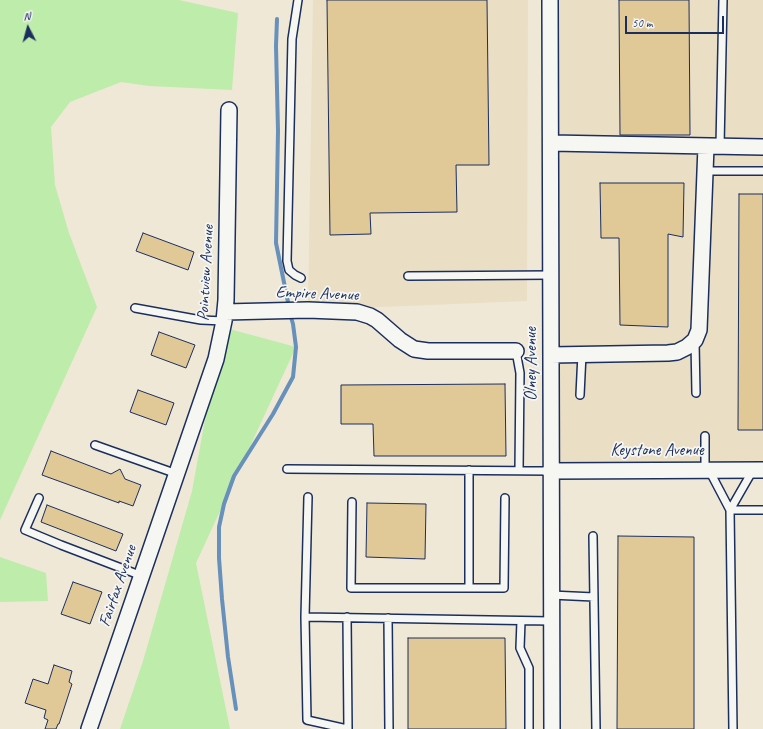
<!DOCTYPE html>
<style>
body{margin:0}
#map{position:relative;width:763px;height:729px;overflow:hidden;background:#efe8d7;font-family:Caveat,sans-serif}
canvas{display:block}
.north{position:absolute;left:8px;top:8px;width:40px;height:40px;-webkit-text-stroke:3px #f6f6f2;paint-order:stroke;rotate:354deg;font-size:11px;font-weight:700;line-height:16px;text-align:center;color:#1b2f5e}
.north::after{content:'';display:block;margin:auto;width:14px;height:18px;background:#1b2f5e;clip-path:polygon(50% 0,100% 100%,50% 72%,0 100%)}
.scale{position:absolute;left:625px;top:16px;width:99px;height:18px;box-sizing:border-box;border:2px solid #1b2f5e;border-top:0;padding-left:5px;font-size:12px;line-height:14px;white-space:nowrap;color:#1b2f5e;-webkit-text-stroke:3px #f6f6f2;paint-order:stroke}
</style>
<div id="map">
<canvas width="763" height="729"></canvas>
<div class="north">N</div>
<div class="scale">50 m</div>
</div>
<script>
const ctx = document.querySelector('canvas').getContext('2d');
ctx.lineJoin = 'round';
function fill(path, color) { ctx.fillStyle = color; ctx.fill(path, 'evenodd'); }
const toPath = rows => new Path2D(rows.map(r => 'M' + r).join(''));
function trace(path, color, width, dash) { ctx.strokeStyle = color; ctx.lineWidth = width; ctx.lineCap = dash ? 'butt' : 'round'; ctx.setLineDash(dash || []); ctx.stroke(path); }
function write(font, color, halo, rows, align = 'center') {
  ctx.font = font + ' Caveat,sans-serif'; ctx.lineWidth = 3.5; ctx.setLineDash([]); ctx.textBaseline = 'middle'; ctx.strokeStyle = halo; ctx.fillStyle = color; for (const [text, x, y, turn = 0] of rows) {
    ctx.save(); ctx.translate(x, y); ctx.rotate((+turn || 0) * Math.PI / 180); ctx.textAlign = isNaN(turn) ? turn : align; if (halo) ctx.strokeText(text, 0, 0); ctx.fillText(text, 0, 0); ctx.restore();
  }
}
fill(toPath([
 [313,0,528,0,527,301,308,310],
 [552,0,763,0,763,470,550,471]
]), '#eadec4');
fill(toPath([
 [0,0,179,0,238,13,232,90,149,86,121,82,70,102,51,127,55,185,69,233,97,307,0,520],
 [222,327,296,347,196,563,230,729,120,729,143,661,192,491],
 [0,557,46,573,48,601,0,602]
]), '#beecaa');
trace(toPath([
 [277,19,276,46,278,131,276,243,289,307],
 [236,709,228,657,222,599,219,558,219,527,224,504,234,476,273,414,293,377,296,347,293,324,290,314]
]), '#6790ba', 4);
const building = toPath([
 [327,0,487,0,489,165,456,165,457,212,370,213,371,234,330,235,327,0],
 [619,0,689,0,690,135,620,135,619,0],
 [600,183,684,183,683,237,668,234,668,327,620,325,619,238,601,238,600,183],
 [739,194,763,194,763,430,738,430,739,194],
 [143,233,194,252,188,270,136,251,143,233],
 [159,332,195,345,186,368,151,355,159,332],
 [505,384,506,456,374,456,373,424,341,424,341,385,505,384],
 [138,390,174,403,166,425,130,412,138,390],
 [51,451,111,474,120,469,125,479,141,485,133,506,119,501,119,503,42,475,51,451],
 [367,503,426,504,425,559,366,557,367,503],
 [47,505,123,534,116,551,41,522,47,505],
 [618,536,694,537,694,729,617,729,618,536],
 [73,582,102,592,90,624,61,614,73,582],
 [408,638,505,638,506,729,408,729,408,638],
 [54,665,72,671,69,682,72,684,59,724,58,724,56,729,45,729,48,720,44,718,46,710,25,703,33,679,48,684,54,665]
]);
fill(building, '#e0c897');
trace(building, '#1b2f5e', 1);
const lane = toPath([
 [298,0,292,39,287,261,289,270,295,275,301,278],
 [720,146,723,0],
 [705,171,763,171],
 [408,276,551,275],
 [135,308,201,320,224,321],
 [695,342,696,393],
 [516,351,520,373,519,470],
 [580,395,582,354],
 [95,445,177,474],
 [287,469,550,471],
 [705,470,705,436],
 [709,470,730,510],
 [39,498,25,530,61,545,142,576],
 [352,502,351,588,469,588,469,470],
 [730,510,753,470],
 [593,536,596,729],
 [469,588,504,588,505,498],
 [551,595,594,597],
 [305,617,308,497],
 [347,617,348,729],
 [388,618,389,729],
 [521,621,520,648,529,668,529,729],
 [347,729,307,720,305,617,551,621],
 [733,729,730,510,763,510]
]);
const street = toPath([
 [550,0,552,729],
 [551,143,763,147],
 [225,312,308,310,357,312,370,316,377,320,400,340,414,349,428,351,516,351],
 [551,355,668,353,677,352,687,347,695,340,699,330,706,146],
 [550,471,763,470],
 [89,729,216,359,224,321,226,300,229,110]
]);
trace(lane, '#1b2f5e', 10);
trace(street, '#1b2f5e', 18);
trace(lane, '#f6f6f2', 7);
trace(street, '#f6f6f2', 15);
write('17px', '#1b2f5e', '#f6f6f2', [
 ["Pointview Avenue",206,273,-87],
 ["Empire Avenue",317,294,2],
 ["Olney Avenue",532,364,-90],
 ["Keystone Avenue",657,451],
 ["Fairfax Avenue",118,586,-71]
]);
</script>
